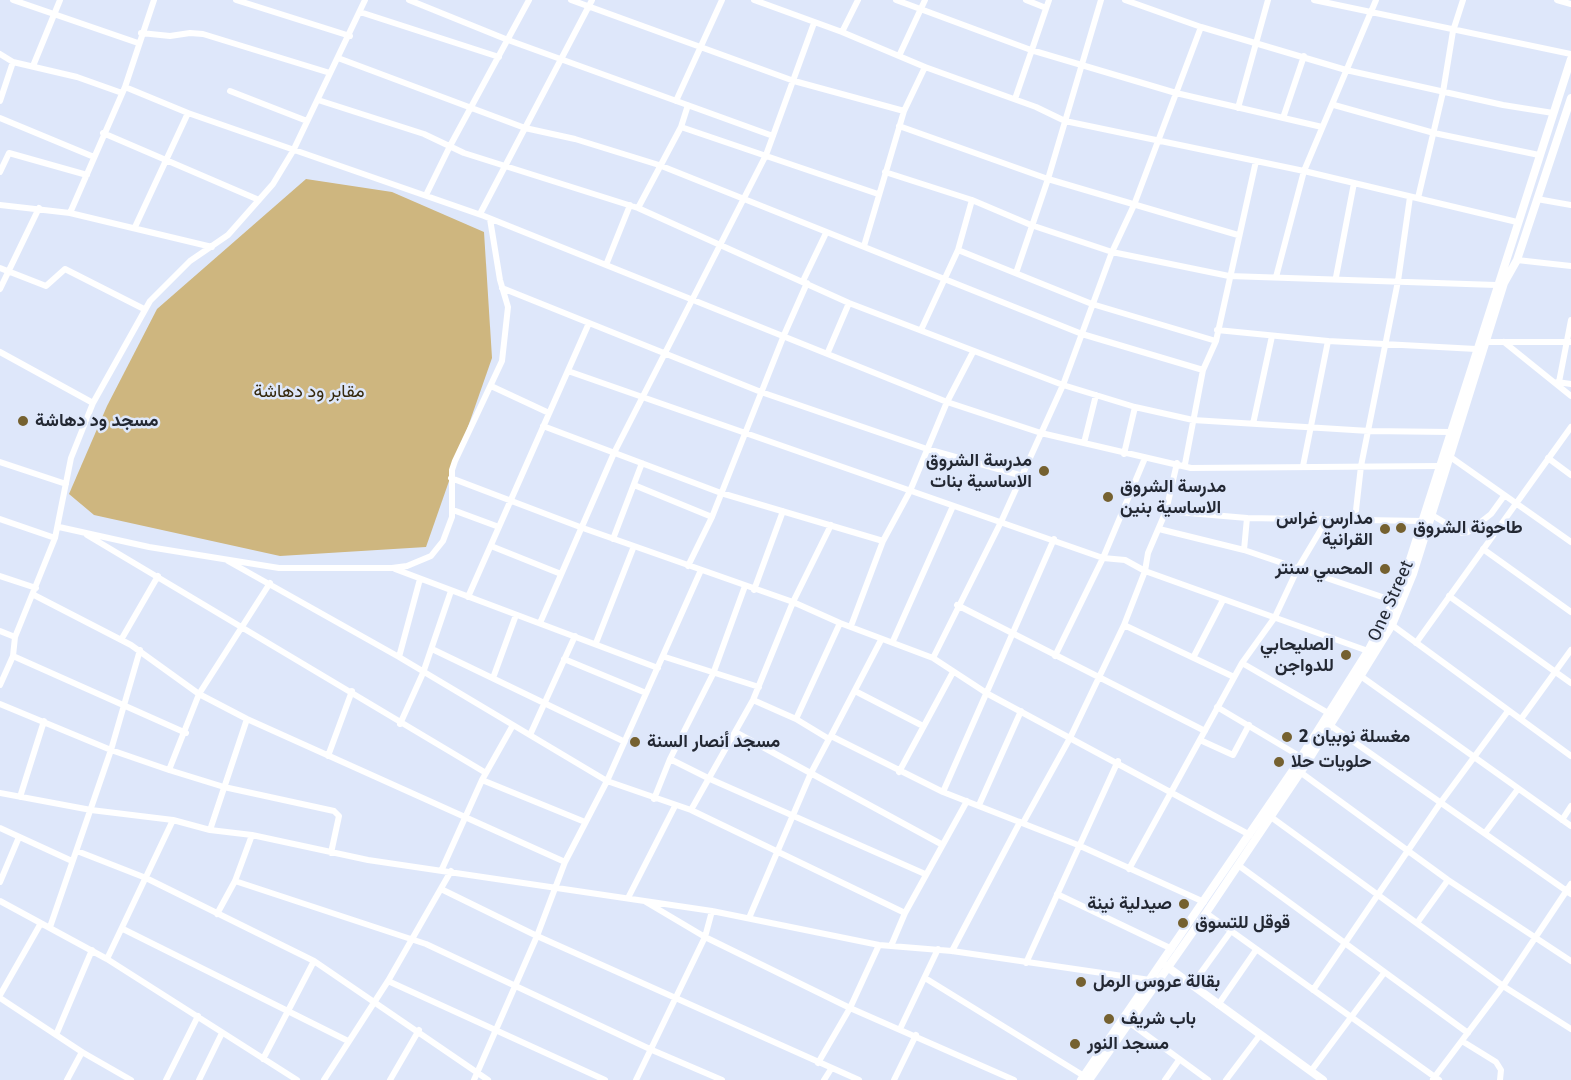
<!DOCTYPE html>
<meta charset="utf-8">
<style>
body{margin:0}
canvas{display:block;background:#dee7fa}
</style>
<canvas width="1571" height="1080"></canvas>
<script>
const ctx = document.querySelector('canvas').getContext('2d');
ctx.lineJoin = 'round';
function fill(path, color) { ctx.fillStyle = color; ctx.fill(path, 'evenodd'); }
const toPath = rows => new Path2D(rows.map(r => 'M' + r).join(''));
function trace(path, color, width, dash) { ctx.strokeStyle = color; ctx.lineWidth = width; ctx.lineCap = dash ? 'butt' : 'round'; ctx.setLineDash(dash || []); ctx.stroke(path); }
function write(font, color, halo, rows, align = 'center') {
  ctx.font = font + ' "Fira Sans",Vazirmatn,sans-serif'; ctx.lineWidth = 5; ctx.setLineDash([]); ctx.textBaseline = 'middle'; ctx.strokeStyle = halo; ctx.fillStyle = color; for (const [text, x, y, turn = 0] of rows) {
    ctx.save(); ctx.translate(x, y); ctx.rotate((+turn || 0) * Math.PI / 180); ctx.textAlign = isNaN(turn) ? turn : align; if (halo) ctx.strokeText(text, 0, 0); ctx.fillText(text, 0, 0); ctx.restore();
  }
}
fill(toPath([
 [306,179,392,192,484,232,492,358,426,547,280,556,94,515,69,494,107,406,157,309]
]), '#ceb67f');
trace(toPath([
 [13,0,138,43],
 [236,0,350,36],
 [409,0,508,40,773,136],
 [571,0,794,81,904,111],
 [754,0,842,32,925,67,1036,107,1065,121,1304,171,1517,222],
 [896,0,1031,50,1176,93,1322,127],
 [1026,0,1046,8],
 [1125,0,1201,27,1346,70,1503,105,1553,113],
 [1314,0,1571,54],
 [1557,0,1571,4],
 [360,12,499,57],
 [842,32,858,0],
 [141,33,170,36,190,33,203,34,330,73],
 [0,54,13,62,77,77,122,93],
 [899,56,925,0],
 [338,58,525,128,575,139,659,165,1082,334,1203,370],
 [33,66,60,0],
 [125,87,188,113,484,216,947,402,1041,433,1191,468,1439,466],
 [230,91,307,121],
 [1015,99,1049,0],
 [318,100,424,134,464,153,638,208,849,303,1063,385,1135,407,1193,420,1369,431,1450,432],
 [0,101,13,62],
 [676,101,722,0],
 [1334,105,1434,133,1539,155],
 [1238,108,1268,0],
 [0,118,94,157],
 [1283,118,1304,56],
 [899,126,1048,179,1238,235],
 [681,127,878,194],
 [103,133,259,200],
 [0,172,9,153,87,175],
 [885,172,972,200,1031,225,1112,252,1229,276,1496,285],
 [426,195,450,146,529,0],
 [1418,198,1443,92,1453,31,1463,0],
 [1537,199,1571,205],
 [0,205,70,213,212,247],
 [638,208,681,127,688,105],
 [70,213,125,87,154,0],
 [480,214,592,0],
 [135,227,188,113],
 [864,246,904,111,925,67],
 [958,250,1092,304,1216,341],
 [1517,260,1571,266],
 [606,265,630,205],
 [0,268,46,286,65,269,144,309],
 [1016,273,1048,179,1101,0],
 [1276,277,1304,171,1376,0],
 [1336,277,1354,183],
 [803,281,826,233],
 [502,288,761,392,927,449,1023,476],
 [0,289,39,208],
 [921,330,958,250,972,200],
 [1217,330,1328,341,1476,349,1485,342,1571,342],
 [1504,342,1571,396],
 [0,352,93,403],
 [828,352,849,303],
 [568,371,1103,558,1125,560,1145,571,1368,651],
 [1557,382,1571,384],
 [1559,382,1571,320],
 [491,386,549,413],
 [1253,424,1272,336],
 [543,426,721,493,883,541],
 [1084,443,1096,395],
 [1124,454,1135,407],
 [1449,456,1571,542],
 [1548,458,1571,475],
 [0,462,66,484],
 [1185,464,1203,370,1216,341,1256,161],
 [1303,466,1328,341],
 [451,478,580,527,793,602,840,623,933,658,988,694,1250,835],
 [634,485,712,517],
 [453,510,499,527],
 [1166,511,1247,518,1422,521],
 [1432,515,1462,533,1468,532,1491,514,1504,496],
 [0,519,55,538],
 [1355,519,1361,466,1398,281,1410,197],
 [59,527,149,547,279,568,392,568,407,566,431,556,443,541,452,517,452,470,455,461,502,361,508,307,500,280,490,219],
 [1159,529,1244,550,1394,601],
 [87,535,486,773],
 [613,539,642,463],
 [491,546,561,574],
 [1483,549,1571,612],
 [1244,550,1247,518],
 [228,561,399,657,607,781,691,810,905,913],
 [688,566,712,517,784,335,807,283],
 [395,569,658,668],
 [0,576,36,588],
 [754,590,783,511],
 [34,595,131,645,199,694,247,719,565,862],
 [1449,596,1571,683],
 [468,597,589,323],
 [957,605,1205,731],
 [540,623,614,453,766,155,814,23],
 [1124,625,1234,677],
 [1392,625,1571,756],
 [851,626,883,541,910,491,947,402,973,352],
 [0,631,15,637],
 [121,640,158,576],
 [893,641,953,506],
 [596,643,634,546],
 [1416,643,1571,427],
 [432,649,623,741],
 [13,656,186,733],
 [1055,656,1103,558,1145,458],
 [1194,656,1223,600],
 [399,657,420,579],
 [665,657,759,687],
 [933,658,1001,522,1063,385,1112,252,1134,205,1201,27],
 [564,659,646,693],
 [1242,663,1330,714],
 [1362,677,1571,826],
 [493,678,516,615],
 [0,685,13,656,15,637,55,538,71,458,93,403,150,301,190,261,228,235,273,184,293,151,365,0],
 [855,691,923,726],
 [753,700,796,719,829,739,831,736,943,792,1078,845,1204,902],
 [0,704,111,750,169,770,224,787,334,811,339,816,331,853],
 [1217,707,1301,757],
 [796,719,840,623],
 [1521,719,1571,650],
 [1327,723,1571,894],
 [400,724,423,673,451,591],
 [737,733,941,844],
 [530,735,575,636],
 [831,736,881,640],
 [1200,740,1233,755,1249,725],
 [328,756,352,691],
 [670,759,710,779,925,874],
 [169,770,199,694,270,583],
 [899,772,953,672],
 [1300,772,1448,880,1571,961],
 [482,780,585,822],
 [943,792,1054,539],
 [0,793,91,810,173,820,210,830,252,835,368,860,712,911,879,945,952,951,1150,980],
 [20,797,44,721],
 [654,799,670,759,713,674,745,586],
 [979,805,1021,711],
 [691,810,753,700,793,602,831,525],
 [1271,817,1503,986,1571,1029],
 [1562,820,1571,806],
 [1023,823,1070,738,1124,625,1145,571,1148,553,1166,511,1177,463],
 [0,828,72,861],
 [210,830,247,719],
 [1485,833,1518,789],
 [77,851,146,878,314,961,488,1080],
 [1238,865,1468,1033],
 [442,869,482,780,513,725],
 [1129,869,1242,663,1275,617,1298,568,1326,521],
 [235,881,426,944,652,1050,722,1080],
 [0,882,19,837],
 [441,889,537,936,859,1080],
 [1057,894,1172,949],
 [628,898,675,806],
 [0,901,107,959,297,1080],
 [646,902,705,937,850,1008,1014,1080],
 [1206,913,1439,1080],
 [217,914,235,881,252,835],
 [749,918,811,773,829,739],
 [1417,923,1448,880],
 [50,927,111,750,140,650],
 [123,929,348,1041],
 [891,946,905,913,967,801],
 [952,951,1020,822],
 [107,959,173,820],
 [1026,963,1118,761],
 [925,978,1084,1076],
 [388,981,605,1080],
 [1192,985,1231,931],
 [1313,990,1441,802,1508,711],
 [0,995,41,923],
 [0,998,82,1052,131,1080],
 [1218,1005,1256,950],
 [1130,1023,1208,1080],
 [900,1029,938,949],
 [56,1035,92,950],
 [1462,1041,1496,1062,1501,1070,1500,1080],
 [263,1059,314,961],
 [818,1063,850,1008,879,945],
 [1311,1071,1384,973],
 [1433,1079,1503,986,1571,884],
 [67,1080,82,1052],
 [166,1080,198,1016],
 [199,1080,222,1033],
 [324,1080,388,981,451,871],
 [390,1080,419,1030],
 [474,1080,537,936,565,862,607,781,701,570],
 [636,1080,705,937,712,911],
 [824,1080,831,1069],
 [894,1080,916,1035],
 [1165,1080,1179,1060],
 [1226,1080,1260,1035]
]), '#fff', 6);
trace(toPath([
 [1166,966,1323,1080],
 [1081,1080,1293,770,1368,651,1394,601,1406,572,1571,59],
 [1089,1080,1206,913,1308,761,1392,625,1413,574,1504,283,1517,260,1571,98]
]), '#fff', 8);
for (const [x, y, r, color] of [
 [23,421,6,"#756130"],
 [1044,471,6,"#756130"],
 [1108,497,6,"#756130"],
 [1401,528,6,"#756130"],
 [1385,529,6,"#756130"],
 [1385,569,6,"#756130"],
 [1346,655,6,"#756130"],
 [1287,737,6,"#756130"],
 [635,742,6,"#756130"],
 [1279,762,6,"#756130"],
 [1184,904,6,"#756130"],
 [1183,923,6,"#756130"],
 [1081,982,6,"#756130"],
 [1109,1019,6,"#756130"],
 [1075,1044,6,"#756130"]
]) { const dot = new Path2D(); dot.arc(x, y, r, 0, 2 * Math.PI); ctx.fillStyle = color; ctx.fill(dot); trace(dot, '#dee7fa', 2); }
write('18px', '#35290e', '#dee7fa', [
 ["مقابر ود دهاشة",309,392]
]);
write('bold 18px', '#232833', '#dee7fa', [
 ["مسجد ود دهاشة",35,421],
 ["مدرسة الشروق",1032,461,"right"],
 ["الاساسية بنات",1032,482,"right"],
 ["مدرسة الشروق",1120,487],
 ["الاساسية بنين",1120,508],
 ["مدارس غراس",1373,519,"right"],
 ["القرانية",1373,540,"right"],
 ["طاحونة الشروق",1413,528],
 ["المحسي سنتر",1373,569,"right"],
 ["الصليحابي",1334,645,"right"],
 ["للدواجن",1334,666,"right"],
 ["مغسلة نوبيان 2",1299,737],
 ["مسجد أنصار السنة",647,742],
 ["حلويات حلا",1291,762],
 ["صيدلية نينة",1172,904,"right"],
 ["قوقل للتسوق",1195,923],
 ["بقالة عروس الرمل",1093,982],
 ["باب شريف",1121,1019],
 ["مسجد النور",1087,1044]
], 'left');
write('18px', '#232833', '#dee7fa', [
 ["One Street",1391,601,-66]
]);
</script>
